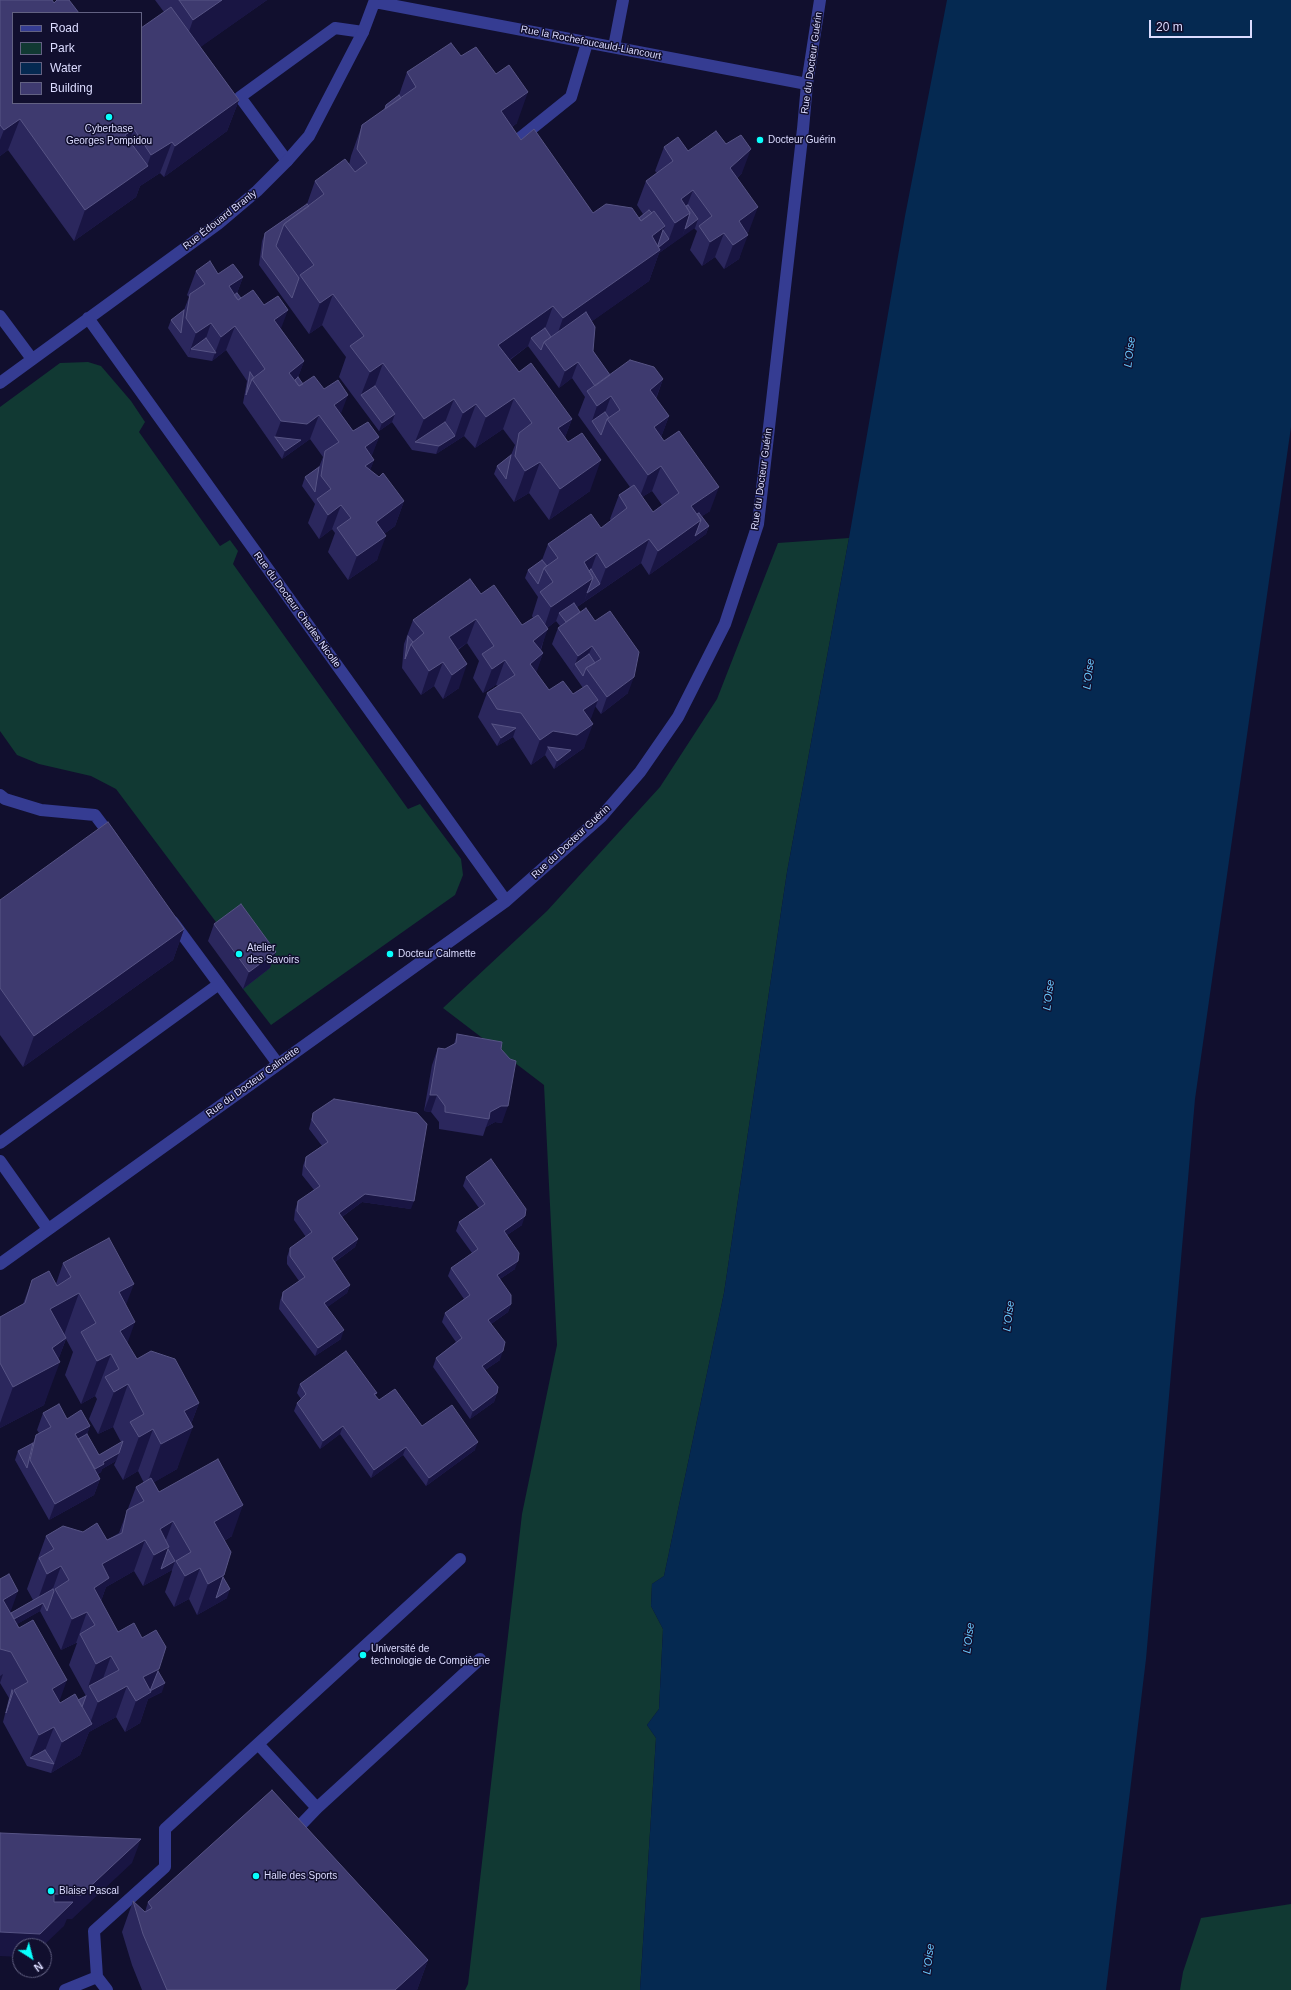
<!DOCTYPE html>
<meta charset="utf-8">
<style>
body{margin:0}
#map{position:relative;width:1291px;height:1990px;overflow:hidden;background:#110f2e;font-family:Arial,sans-serif}
canvas{display:block}
.legend{position:absolute;left:12px;top:12px;width:130px;height:92px;box-sizing:border-box;background:#110f2e;border:1px solid #626182;margin:0;padding:5px 7px;list-style:none;font-size:12px;color:#dcdcff}
.legend li{display:flex;align-items:center;gap:8px;height:20px}
.legend b{width:20px;border:1px solid #626182}
.north{position:absolute;left:12px;top:1938px;width:40px;height:40px;box-sizing:border-box;background:#110f2e;border:1px solid #626182;border-radius:50%;rotate:144deg;font-size:11px;font-weight:700;line-height:16px;text-align:center;color:#dcdcff}
.north::after{content:'';display:block;margin:auto;width:14px;height:18px;background:#08fffd;clip-path:polygon(50% 0,100% 100%,50% 72%,0 100%)}
.scale{position:absolute;left:1149px;top:20px;width:103px;height:18px;box-sizing:border-box;border:2px solid #dcdcff;border-top:0;padding-left:5px;font-size:12px;line-height:14px;white-space:nowrap;color:#dcdcff;-webkit-text-stroke:3px #110f2e;paint-order:stroke}
</style>
<div id="map">
<canvas width="1291" height="1990"></canvas>
<ul class="legend">
<li><b style="height:5px;background:#353c92"></b>Road</li>
<li><b style="height:11px;background:#113933"></b>Park</li>
<li><b style="height:11px;background:#052951"></b>Water</li>
<li><b style="height:11px;background:#3e3a6f"></b>Building</li>
</ul>
<div class="north">N</div>
<div class="scale">20 m</div>
</div>
<script>
const ctx = document.querySelector('canvas').getContext('2d');
ctx.lineJoin = 'round';
function fill(path, color) { ctx.fillStyle = color; ctx.fill(path, 'evenodd'); }
const toPath = rows => new Path2D(rows.map(r => 'M' + r).join(''));
function trace(path, color, width, dash) { ctx.strokeStyle = color; ctx.lineWidth = width; ctx.lineCap = dash ? 'butt' : 'round'; ctx.setLineDash(dash || []); ctx.stroke(path); }
function write(font, color, halo, rows, align = 'center') {
  ctx.font = font + ' Arial,sans-serif'; ctx.lineWidth = 3; ctx.setLineDash([]); ctx.textBaseline = 'middle'; ctx.strokeStyle = halo; ctx.fillStyle = color; for (const [text, x, y, turn = 0] of rows) {
    ctx.save(); ctx.translate(x, y); ctx.rotate((+turn || 0) * Math.PI / 180); ctx.textAlign = isNaN(turn) ? turn : align; if (halo) ctx.strokeText(text, 0, 0); ctx.fillText(text, 0, 0); ctx.restore();
  }
}
fill(toPath([
 [88,362,101,366,131,401,145,422,139,432,220,546,230,540,238,551,233,564,408,809,420,804,461,859,463,875,455,895,271,1025,243,989,222,930,116,789,91,776,39,764,17,755,0,731,0,407,60,363],
 [849,538,787,872,724,1293,664,1576,652,1584,651,1606,663,1629,659,1709,647,1725,656,1738,640,1990,465,1990,468,1984,522,1514,557,1345,544,1085,443,1008,547,911,660,787,717,699,778,543],
 [1291,1904,1291,1990,1180,1990,1183,1972,1201,1918]
]), '#113933');
fill(toPath([
 [947,0,1291,0,1291,427,1195,1099,1146,1659,1106,1990,640,1990,656,1738,647,1725,659,1709,663,1629,651,1606,652,1584,664,1576,724,1293,787,872,849,538,905,216]
]), '#052951');
trace(toPath([
 [614,47,623,0],
 [520,138,571,97,587,43],
 [287,161,240,97,335,28,363,32],
 [258,1744,317,1808],
 [293,1833,317,1808,480,1659],
 [65,1990,97,1977],
 [107,1990,97,1977,94,1931,165,1867,165,1829,460,1559]
]), '#353c92', 12);
trace(toPath([
 [375,2,807,84],
 [0,316,32,359],
 [88,318,506,901],
 [0,383,218,224,257,191,287,161,309,136,363,32,375,0],
 [0,795,5,799,41,810,95,815,113,839],
 [173,922,278,1064],
 [0,1143,219,984],
 [0,1161,48,1229],
 [0,1264,506,901,601,817,640,772,678,717,725,624,758,524,803,129,807,84,820,0]
]), '#353c92', 12);
fill(toPath([
 [0,0,141,103,164,12,155,0,267,0,200,47,239,100,227,131,164,177,160,173,140,186,136,197,74,241,8,150,0,156],
 [461,56,517,123,512,127,521,140,593,213,639,218,643,214,637,205,646,181,657,173,655,171,664,147,688,151,742,173,737,178,749,231,747,233,739,259,724,269,715,257,702,266,690,250,697,231,694,228,659,253,649,281,592,321,593,351,610,375,663,379,656,399,669,416,661,437,710,511,702,516,709,526,706,534,649,575,641,563,577,607,628,693,601,714,595,706,590,720,584,748,554,769,545,755,531,765,513,737,497,746,478,717,487,693,498,686,496,685,483,693,473,678,479,661,467,643,458,650,459,688,443,699,434,686,421,695,402,668,404,644,413,620,481,594,522,625,533,618,532,616,538,597,525,578,528,570,542,560,548,544,601,528,611,521,610,519,619,495,630,487,578,415,585,397,572,378,559,388,528,346,510,360,519,372,572,419,565,437,590,491,549,520,529,493,514,502,494,474,497,466,511,455,515,445,503,429,475,448,464,436,436,454,412,450,392,422,379,431,339,377,346,357,322,325,309,334,259,265,262,241,265,233,307,204,315,181,349,165,351,156,362,125,384,110,386,105,399,95,407,72],
 [652,491,662,505,653,512,642,497],
 [556,621,560,626,558,628,552,644,583,688,573,694,549,690,536,672,543,653,541,650,547,628],
 [196,271,243,277,237,293,241,298,281,329,304,361,298,377,303,384,341,414,353,431,379,437,371,456,374,460,370,470,404,501,395,526,384,534,377,560,348,580,328,552,335,533,332,529,319,539,308,523,315,504,302,486,305,477,319,467,323,457,310,439,282,459,243,403,247,381,226,350,212,361,188,357,168,328,171,320,184,310,189,297,187,295],
 [0,900,184,929,173,960,23,1067,0,1035],
 [214,924,270,968,243,989,208,941],
 [457,1034,501,1049,502,1123,495,1122,486,1127,483,1136,439,1129,439,1122,431,1112,424,1111,432,1065,438,1048,445,1049,454,1044],
 [313,1113,411,1209,362,1202,342,1217,358,1239,355,1247,335,1262,350,1285,347,1293,327,1307,341,1339,315,1356,279,1309,280,1301,283,1292,299,1281,287,1264,287,1257,290,1248,306,1237,294,1220,295,1210,298,1201,314,1190,302,1175,303,1166,306,1157,322,1146,309,1129],
 [466,1177,522,1225,507,1235,515,1269,500,1279,511,1304,508,1312,491,1324,500,1360,485,1370,497,1393,494,1402,470,1419,433,1367,436,1358,456,1342,442,1322,445,1313,464,1299,448,1276,451,1268,472,1253,456,1231,459,1222,479,1208,463,1186],
 [63,1263,126,1305,127,1343,137,1359,199,1403,191,1424,177,1469,154,1482,159,1492,232,1536,224,1541,223,1577,227,1598,197,1615,189,1599,174,1607,165,1592,172,1571,172,1570,143,1586,134,1571,106,1587,101,1601,118,1632,158,1671,162,1692,148,1699,140,1723,125,1732,116,1717,89,1732,80,1755,51,1773,27,1766,3,1722,9,1698,0,1683,0,1579,11,1613,33,1600,27,1589,46,1536,107,1540,119,1533,136,1487,144,1483,138,1471,123,1480,114,1465,116,1461,102,1469,101,1472,98,1474,100,1479,94,1495,49,1520,15,1460,18,1451,33,1443,36,1435,39,1433,37,1430,43,1413,67,1419,90,1426,87,1434,99,1455,121,1442,113,1427,98,1434,89,1419,97,1399,95,1396,81,1404,65,1375,73,1352,66,1339,58,1360,44,1405,0,1428,0,1317,23,1304,32,1280,56,1284],
 [40,1611,61,1650,76,1643,77,1643,69,1665,86,1696,78,1700,60,1703,17,1624],
 [300,1384,377,1393,375,1396,379,1400,422,1426,475,1450,426,1486,403,1455,371,1478,340,1434,320,1449,294,1411,297,1403,301,1399,297,1393],
 [133,1901,145,1912,148,1902,428,1960,417,1990,142,1990,132,1965,122,1932]
]), '#2b275d');
fill(toPath([
 [222,0,267,0,178,63,193,20],
 [528,92,517,123,496,138,501,111],
 [239,100,227,131,164,177,175,146],
 [20,119,8,150,0,156,0,140,4,130],
 [134,129,122,161,125,135],
 [172,142,160,173,140,186,136,197,74,241,85,210,147,166,151,155],
 [751,149,742,173,721,192,730,168],
 [693,190,684,214,681,199],
 [758,207,749,231,732,244,739,221],
 [690,213,682,237,659,253,649,281,550,351,555,341,563,318,652,236,665,226,657,248,669,239,675,223],
 [698,219,695,228,682,237,685,229],
 [724,233,715,257,702,266,710,242],
 [748,235,739,259,724,269,733,245],
 [243,277,234,301,229,286],
 [333,294,322,325,309,334,320,303],
 [553,306,542,337,531,338,528,346,487,376,498,345],
 [288,310,279,334,274,320],
 [211,323,203,347,191,349,188,357,196,333],
 [235,326,226,350,212,361,221,337],
 [304,361,295,386,289,373],
 [578,362,572,378,559,388,565,371],
 [383,363,372,394,361,395,370,372],
 [663,379,654,403,650,390],
 [348,395,339,419,334,405],
 [611,396,602,421,592,421,597,406],
 [514,398,503,429,475,448,486,417],
 [454,399,442,430,415,442,424,419],
 [476,404,464,436,436,454,439,446,455,436,463,413],
 [395,414,392,422,379,431,382,423],
 [319,415,310,439,282,459,285,451,275,437,281,421],
 [669,416,660,440,654,427],
 [572,419,560,450,558,428],
 [379,437,370,461,365,447],
 [374,460,365,484,365,466],
 [601,460,590,491,549,520,560,489],
 [540,462,529,493,514,502,525,471],
 [661,466,652,491,639,499,648,475],
 [719,487,710,511,688,526,691,506],
 [404,501,395,526,367,546,376,522],
 [341,505,332,529,319,539,328,515],
 [701,520,709,526,706,534,649,575,658,551],
 [386,536,377,560,348,580,357,556],
 [649,539,641,563,584,602,587,593,600,584,606,568],
 [597,553,588,578,584,562],
 [593,578,584,602,562,617,559,613,556,621,543,631,551,607],
 [476,619,467,643,440,661,449,637],
 [548,629,539,653,533,641],
 [592,646,586,662,575,664,572,673,578,656],
 [543,653,535,677,530,664],
 [505,660,496,685,483,693,492,669],
 [443,662,434,686,421,695,429,671],
 [467,664,459,688,443,699,452,675],
 [634,677,628,693,601,714,607,697],
 [598,700,589,724,583,710],
 [593,724,584,748,554,769,557,761,548,747,545,755,531,765,540,740,553,731],
 [516,728,513,737,497,746,501,738],
 [184,929,173,960,23,1067,34,1036],
 [276,952,270,968,243,989,249,972],
 [430,1095,437,1095,431,1112,424,1111],
 [501,1106,508,1106,502,1123,495,1122,486,1127,489,1119,490,1112],
 [365,1194,414,1201,411,1209,362,1202,336,1221,339,1213],
 [525,1216,522,1225,501,1239,504,1231],
 [358,1239,355,1247,329,1266,332,1258],
 [518,1261,515,1269,494,1283,497,1275],
 [134,1284,118,1326,119,1292],
 [350,1285,347,1293,321,1312,324,1303],
 [79,1293,64,1335,50,1309],
 [511,1304,508,1312,485,1328,488,1320],
 [135,1322,120,1364,120,1331],
 [344,1330,341,1339,315,1356,318,1348],
 [66,1338,57,1364,60,1362,44,1405,0,1428,0,1423,13,1387,52,1348],
 [503,1351,500,1360,479,1374,482,1366],
 [111,1354,95,1396,81,1404,97,1361],
 [128,1384,113,1427,98,1434,114,1392],
 [497,1393,494,1402,470,1419,473,1411],
 [199,1403,189,1429,193,1427,177,1469,146,1487,161,1444,184,1411],
 [90,1426,84,1442,72,1442,75,1434],
 [343,1426,340,1434,320,1449,323,1441],
 [153,1429,138,1471,123,1480,139,1437],
 [478,1442,475,1450,426,1486,429,1478],
 [406,1447,403,1455,371,1478,374,1470],
 [119,1453,116,1461,102,1469,101,1472,86,1480,89,1472,103,1462],
 [100,1479,94,1495,49,1520,55,1504],
 [243,1505,232,1536,203,1553,214,1522],
 [173,1521,162,1550,169,1547,161,1569,175,1561,172,1570,143,1586,154,1555,160,1529],
 [145,1540,134,1571,106,1587,98,1609,87,1612,76,1643,61,1650,72,1619,102,1564],
 [61,1566,50,1597,36,1605,47,1574],
 [200,1568,189,1599,174,1607,185,1576],
 [224,1575,213,1606,197,1615,208,1584],
 [230,1589,227,1598,213,1606,216,1598],
 [18,1591,7,1622,3,1600],
 [43,1603,40,1611,10,1628,13,1620],
 [111,1656,100,1687,88,1687,96,1664],
 [159,1669,150,1691,165,1683,162,1692,148,1699,140,1723,125,1732,136,1701,143,1677],
 [3,1674,0,1683,0,1676],
 [67,1680,56,1711,52,1689],
 [127,1686,116,1717,89,1732,80,1755,51,1773,62,1742,89,1726,98,1702],
 [52,1725,54,1727,42,1758,30,1758,39,1735],
 [141,1839,132,1863,72,1919,67,1919,64,1926,43,1946,20,1946,20,1957,0,1956,0,1932,46,1918,54,1894],
 [428,1960,417,1990,395,1990]
]), '#191543');
const building = toPath([
 [0,0,52,0,54,3,57,0,69,0,79,13,13,13,13,103,141,103,141,28,171,7,239,100,175,146,172,142,151,155,134,129,125,135,148,166,85,210,20,119,4,130,0,125,0,0],
 [179,0,222,0,193,20,179,0],
 [451,43,461,56,476,47,496,74,509,65,528,92,501,111,521,140,534,129,593,213,606,204,632,208,641,221,654,211,665,226,652,236,660,250,563,318,553,306,498,345,519,372,531,363,572,419,558,428,568,442,582,433,601,460,560,489,540,462,525,471,515,456,519,433,532,423,514,398,486,417,476,404,463,413,454,399,424,419,383,363,370,372,350,346,364,336,333,294,320,303,300,275,314,265,284,224,324,194,315,181,345,159,355,172,367,163,357,149,362,125,416,87,407,72,451,43],
 [399,95,401,98,385,109,386,105,399,95],
 [716,131,726,144,741,135,751,149,730,168,758,207,739,221,748,235,733,245,724,233,710,242,699,226,712,216,693,190,681,199,690,213,675,223,646,181,673,161,664,147,678,137,688,151,716,131],
 [307,204,309,206,284,224,276,246,299,278,292,298,262,257,265,233,307,204],
 [688,205,698,219,685,229,690,213,686,206,688,205],
 [649,210,652,213,641,221,639,218,649,210],
 [663,230,669,239,659,247,658,245,663,230],
 [210,261,218,274,233,264,243,277,229,286,238,300,253,290,264,305,278,296,288,310,274,320,304,361,289,373,299,386,314,376,324,389,338,380,348,395,334,405,353,431,368,422,379,437,365,447,374,460,365,466,379,477,383,473,404,501,376,522,386,536,357,556,337,528,351,518,341,505,328,515,317,499,331,489,321,476,325,451,339,442,319,415,307,424,281,421,252,379,265,369,235,326,221,337,211,323,196,333,186,318,190,294,205,284,196,271,210,261],
 [237,293,241,298,238,300,234,295,237,293],
 [184,310,181,333,171,320,184,310],
 [586,312,595,327,593,351,610,375,595,386,578,362,565,371,544,342,586,312],
 [545,328,551,337,544,342,541,350,531,338,545,328],
 [206,338,216,353,191,349,206,338],
 [630,360,654,367,663,379,650,390,669,416,654,427,664,441,679,431,719,487,691,506,701,520,658,551,649,539,606,568,597,553,584,562,593,578,551,607,540,592,553,582,544,568,558,558,548,544,591,514,601,528,627,508,619,495,634,485,653,512,679,493,661,466,648,475,607,419,620,410,611,396,597,406,587,391,630,360],
 [250,372,254,378,252,379,246,395,250,372],
 [298,377,303,384,299,386,295,380,298,377],
 [375,386,395,414,382,423,361,395,375,386],
 [605,412,609,418,607,419,601,435,592,421,605,412],
 [445,422,455,436,439,446,415,442,445,422],
 [275,437,301,440,285,451,275,437],
 [511,455,506,479,497,466,511,455],
 [319,467,315,492,305,477,319,467],
 [699,513,709,526,695,536,701,520,697,514,699,513],
 [542,560,547,566,544,568,538,584,528,570,542,560],
 [591,569,600,584,587,593,593,578,589,571,591,569],
 [470,579,481,594,494,585,522,625,538,615,548,629,533,641,543,653,530,664,549,690,563,681,573,694,587,685,598,700,583,710,593,724,577,735,553,731,540,740,521,713,497,709,487,693,515,675,505,660,492,669,482,654,494,646,476,619,449,637,467,664,452,675,443,662,429,671,411,644,424,633,413,620,470,579],
 [574,603,580,612,566,622,559,613,574,603],
 [586,608,595,621,610,611,639,652,634,677,607,697,586,668,601,659,592,646,578,656,558,628,586,608],
 [408,636,413,642,411,644,405,659,408,636],
 [589,654,595,663,586,668,583,676,575,664,589,654],
 [492,724,516,728,501,738,492,724],
 [548,747,571,750,557,761,548,747],
 [108,822,184,929,34,1036,0,988,0,900,108,822],
 [241,904,276,952,249,972,214,924,241,904],
 [457,1034,502,1042,501,1049,510,1059,516,1061,508,1106,501,1106,490,1112,489,1119,445,1112,445,1106,437,1095,430,1095,438,1048,445,1049,456,1043,457,1034],
 [334,1099,417,1113,427,1124,414,1201,365,1194,339,1213,358,1239,332,1258,350,1285,324,1303,344,1330,318,1348,282,1300,283,1292,305,1277,290,1256,290,1248,312,1232,297,1211,298,1201,320,1186,305,1166,306,1157,328,1142,312,1120,313,1113,334,1099],
 [491,1159,526,1209,525,1216,504,1231,519,1253,518,1261,497,1275,511,1295,511,1304,488,1320,505,1342,503,1351,482,1366,498,1387,497,1393,473,1411,436,1358,462,1338,445,1313,470,1295,451,1268,478,1249,459,1222,485,1204,466,1177,491,1159],
 [109,1238,134,1284,119,1292,135,1322,120,1331,137,1359,151,1351,175,1359,199,1403,184,1411,193,1427,161,1444,153,1429,139,1437,130,1422,144,1414,128,1384,114,1392,105,1377,119,1369,111,1354,97,1361,81,1332,96,1323,79,1293,50,1309,66,1338,52,1348,60,1362,13,1387,0,1363,0,1317,25,1303,32,1280,49,1271,57,1286,71,1277,63,1263,109,1238],
 [346,1351,377,1393,374,1394,379,1400,395,1389,422,1426,452,1405,478,1442,429,1478,406,1447,374,1470,343,1426,323,1441,297,1403,306,1394,300,1384,346,1351],
 [59,1404,67,1419,81,1410,90,1426,75,1434,100,1479,55,1504,30,1460,36,1435,51,1427,43,1413,59,1404],
 [87,1434,99,1455,123,1441,119,1453,103,1462,104,1464,95,1469,78,1439,87,1434],
 [33,1443,27,1468,18,1451,33,1443],
 [218,1459,243,1505,214,1522,231,1552,224,1575,208,1584,200,1568,185,1576,176,1561,191,1552,173,1521,160,1529,169,1547,154,1555,145,1540,102,1564,109,1578,94,1588,118,1632,134,1623,142,1638,156,1630,166,1647,159,1669,143,1677,151,1692,136,1701,127,1686,98,1702,89,1686,119,1670,111,1656,96,1664,80,1634,95,1625,87,1612,72,1619,55,1589,69,1580,61,1566,47,1574,39,1558,54,1549,46,1536,63,1526,83,1532,97,1523,107,1540,122,1533,127,1510,144,1501,136,1487,151,1478,159,1492,218,1459],
 [168,1549,175,1561,161,1569,168,1549],
 [9,1574,18,1591,3,1600,19,1628,33,1620,67,1680,52,1689,60,1703,75,1694,92,1724,62,1742,54,1727,39,1735,14,1690,28,1682,11,1652,0,1649,0,1579,9,1574],
 [223,1577,230,1589,216,1598,223,1577],
 [53,1589,54,1591,47,1611,43,1603,14,1619,11,1613,53,1589],
 [158,1671,165,1683,150,1691,158,1671],
 [12,1690,13,1692,6,1713,12,1690],
 [86,1696,82,1707,78,1700,86,1696],
 [45,1750,54,1764,30,1758,45,1750],
 [272,1790,428,1960,395,1990,167,1990,143,1934,133,1901,145,1912,152,1908,148,1902,272,1790],
 [0,1833,141,1839,81,1895,54,1894,54,1902,73,1902,40,1934,0,1932,0,1833]
]);
fill(building, '#3e3a6f');
trace(building, '#575485', 1);
for (const [x, y, r, color] of [
 [109,117,4,"#08fffd"],
 [760,140,4,"#08fffd"],
 [239,954,4,"#08fffd"],
 [390,954,4,"#08fffd"],
 [363,1655,4,"#08fffd"],
 [256,1876,4,"#08fffd"],
 [51,1891,4,"#08fffd"]
]) { const dot = new Path2D(); dot.arc(x, y, r, 0, 2 * Math.PI); ctx.fillStyle = color; ctx.fill(dot); trace(dot, '#110f2e', 1.5); }
write('10px', '#dcdcff', '#110f2e', [
 ["Rue la Rochefoucauld-Liancourt",591,43,11],
 ["Rue du Docteur Guérin",812,63,-82],
 ["Rue Édouard Branly",220,220,-38],
 ["Rue du Docteur Guérin",762,479,-82],
 ["Rue du Docteur Charles Nicolle",297,610,54],
 ["Rue du Docteur Guérin",571,842,-43],
 ["Rue du Docteur Calmette",253,1082,-36]
]);
write('10px', '#dcdcff', '#110f2e', [
 ["Cyberbase",109,129,"center"],
 ["Georges Pompidou",109,141,"center"],
 ["Docteur Guérin",768,140],
 ["Atelier",247,948],
 ["des Savoirs",247,960],
 ["Docteur Calmette",398,954],
 ["Université de",371,1649],
 ["technologie de Compiègne",371,1661],
 ["Halle des Sports",264,1876],
 ["Blaise Pascal",59,1891]
], 'left');
write('italic 11px', '#6acaff', '#110f2e', [
 ["L'Oise",1130,352,-83],
 ["L'Oise",1089,674,-83],
 ["L'Oise",1049,995,-83],
 ["L'Oise",1009,1316,-83],
 ["L'Oise",969,1638,-83],
 ["L'Oise",929,1959,-83]
]);
</script>
